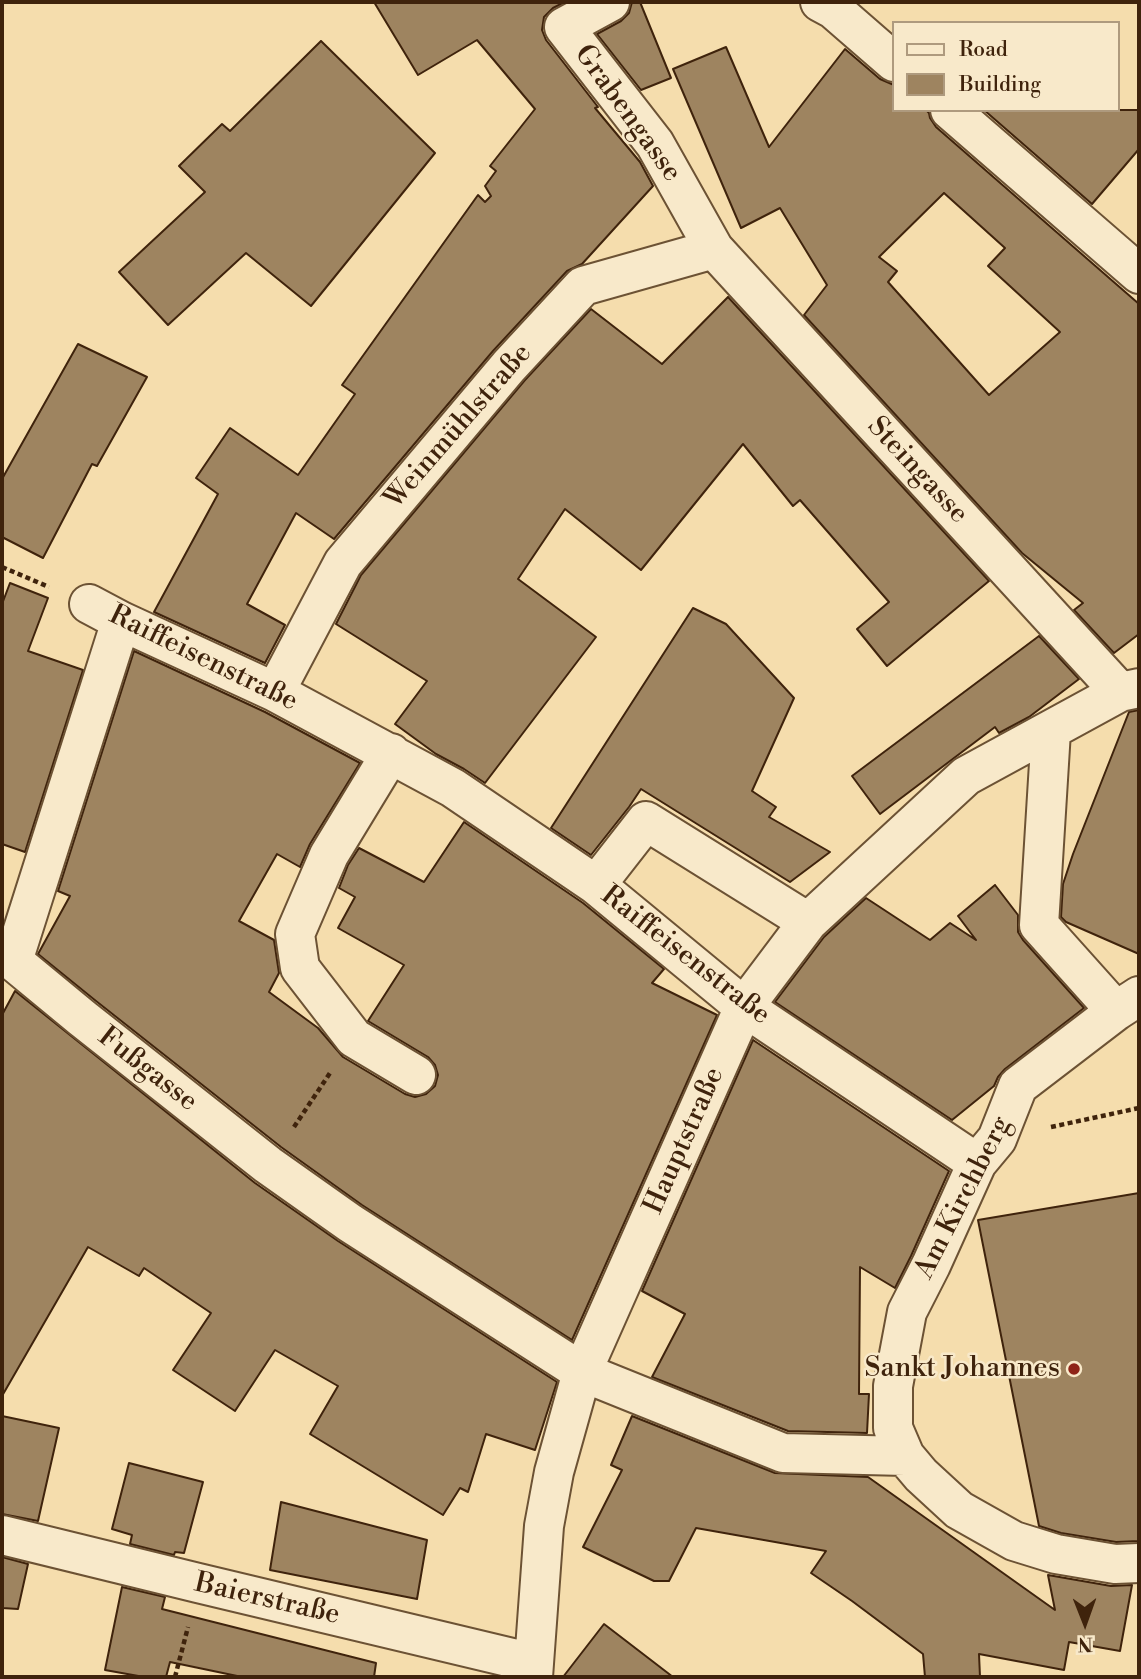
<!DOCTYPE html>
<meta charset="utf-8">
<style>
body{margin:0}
#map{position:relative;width:1141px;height:1679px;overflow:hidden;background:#f5ddad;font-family:"Libre Bodoni",serif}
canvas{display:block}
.frame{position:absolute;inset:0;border:4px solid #3f230c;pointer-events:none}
.legend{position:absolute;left:892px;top:21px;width:228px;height:91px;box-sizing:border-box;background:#f8e9ca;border:2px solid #ae9a7e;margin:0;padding:9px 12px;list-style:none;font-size:21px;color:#3f230c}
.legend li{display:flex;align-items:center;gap:14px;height:35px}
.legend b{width:35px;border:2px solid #ae9a7e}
.north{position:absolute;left:1050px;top:1588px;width:70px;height:70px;-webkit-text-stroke:5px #f8e9ca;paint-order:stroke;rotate:179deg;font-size:19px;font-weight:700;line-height:28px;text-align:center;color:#3f230c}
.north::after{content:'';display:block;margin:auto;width:24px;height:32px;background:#3f230c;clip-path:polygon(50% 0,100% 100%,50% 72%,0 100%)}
</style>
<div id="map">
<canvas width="1141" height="1679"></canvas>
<div class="frame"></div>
<ul class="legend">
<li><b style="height:9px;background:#f8e9ca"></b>Road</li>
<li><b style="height:19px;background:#9e8460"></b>Building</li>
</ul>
<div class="north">N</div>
</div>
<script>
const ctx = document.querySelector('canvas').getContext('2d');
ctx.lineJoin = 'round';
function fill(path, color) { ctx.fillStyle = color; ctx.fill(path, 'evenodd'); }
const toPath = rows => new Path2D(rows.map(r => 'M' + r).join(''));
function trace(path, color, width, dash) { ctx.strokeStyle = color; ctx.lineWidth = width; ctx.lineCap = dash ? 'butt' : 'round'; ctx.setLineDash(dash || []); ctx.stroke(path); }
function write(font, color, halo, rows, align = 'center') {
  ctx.font = font + ' "Libre Bodoni",serif'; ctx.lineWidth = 5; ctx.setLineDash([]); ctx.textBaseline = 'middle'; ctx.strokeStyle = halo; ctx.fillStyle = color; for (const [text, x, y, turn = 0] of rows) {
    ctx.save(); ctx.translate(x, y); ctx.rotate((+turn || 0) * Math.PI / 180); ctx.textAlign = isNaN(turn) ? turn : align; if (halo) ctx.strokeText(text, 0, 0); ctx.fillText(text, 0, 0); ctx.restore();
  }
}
const building = toPath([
 [374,2,565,2,553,8,544,17,542,30,546,40,598,107,595,108,640,162,653,186,582,264,567,271,493,351,334,539,296,513,247,604,285,625,265,663,154,612,218,494,196,478,230,428,298,475,355,394,342,385,478,195,485,202,491,196,485,186,496,171,490,166,535,109,477,40,418,75,374,2],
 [632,2,640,2,671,78,641,90,597,34,621,21,629,13,632,2],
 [321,41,435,153,311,306,246,253,168,325,119,272,205,192,179,166,222,124,230,131,321,41],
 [726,47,769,147,845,49,880,79,894,85,894,110,926,110,929,113,930,118,936,127,1139,304,1139,634,1114,653,1074,610,1083,603,1022,553,804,315,827,285,780,208,741,228,673,69,726,47],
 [944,193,1005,248,988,266,1060,332,989,395,888,282,897,271,879,257,944,193],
 [984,110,1139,110,1139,149,1092,204,984,110],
 [728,297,989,581,887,666,857,629,889,602,800,500,793,506,743,444,641,570,565,509,518,579,596,637,485,783,464,769,436,754,395,724,427,681,336,624,361,575,525,380,591,309,662,364,728,297],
 [78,344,147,377,97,466,92,464,43,558,2,537,2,479,78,344],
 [10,583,48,598,28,651,83,670,25,852,2,844,2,716,3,711,2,711,2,604,10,583],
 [693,608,726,624,794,698,752,791,776,807,769,817,830,852,790,882,641,789,629,807,591,855,551,828,693,608],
 [1039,636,1079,679,1029,717,999,733,995,727,880,814,852,776,1039,636],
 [134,651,265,712,360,763,310,844,300,867,277,854,239,921,274,940,279,973,269,992,318,1028,343,1057,405,1094,415,1097,426,1094,435,1086,438,1075,435,1065,428,1057,368,1021,404,965,338,928,355,897,339,888,348,865,359,848,424,882,464,822,583,903,664,969,652,983,717,1015,572,1340,362,1205,281,1147,96,1001,38,954,70,896,58,891,134,651],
 [1139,710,1139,954,1066,922,1061,917,1063,884,1073,854,1129,712,1139,710],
 [995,885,1018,915,1018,932,1023,940,1084,1008,1005,1069,998,1077,994,1086,952,1120,775,1002,824,937,866,898,930,940,950,923,976,940,958,916,995,885],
 [15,991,255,1183,338,1241,557,1382,535,1450,486,1434,468,1492,460,1488,443,1515,310,1434,338,1386,275,1350,235,1411,173,1370,211,1313,144,1268,139,1276,88,1247,2,1396,2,1015,15,991],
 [753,1040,949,1171,911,1256,895,1288,860,1267,859,1394,869,1394,867,1433,788,1431,652,1377,685,1314,642,1291,753,1040],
 [1139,1193,1139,1541,1116,1542,1061,1533,1039,1526,978,1220,1139,1193],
 [2,1416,59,1428,38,1521,2,1514,2,1416],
 [632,1416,775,1473,868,1477,1055,1610,1048,1575,1111,1586,1132,1585,1120,1651,1069,1642,1064,1670,979,1654,980,1677,925,1677,923,1654,852,1601,811,1573,826,1551,696,1528,669,1581,654,1581,583,1547,622,1470,611,1465,632,1416],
 [129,1463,203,1482,184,1553,175,1552,174,1555,130,1544,132,1535,112,1529,129,1463],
 [281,1502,427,1540,417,1599,270,1570,281,1502],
 [2,1557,28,1564,18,1609,2,1608,2,1557],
 [122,1587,165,1597,162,1609,376,1663,374,1677,242,1677,170,1662,166,1677,144,1677,105,1670,122,1587],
 [604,1624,673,1677,563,1677,604,1624]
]);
fill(building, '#9e8460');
trace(building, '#3f230c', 2);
const street = toPath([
 [610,2,564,27,655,144,714,249,1120,692],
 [820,2,833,9,894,62],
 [950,110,1139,274],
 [89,604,121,621,275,692,453,788,596,885,744,1007,977,1163],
 [121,621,13,961,82,1018,268,1165,350,1223,582,1372,783,1453,905,1456],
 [275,692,343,563,509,366,583,286,714,249],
 [1051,731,1039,925,1116,1011],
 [391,753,329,855,295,934,300,968,354,1038,416,1075],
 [596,885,646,821,808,922],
 [1139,996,1116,1011,1018,1086,997,1139,977,1163,931,1265,907,1312,893,1386,893,1428,905,1456,921,1475,959,1510,1014,1541,1056,1554,1115,1564,1139,1563],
 [2,1535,198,1583,533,1663],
 [533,1677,544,1526,554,1472,582,1372,744,1007,808,922,966,776,1120,692,1139,688]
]);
trace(street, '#6c5234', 42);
trace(toPath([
 [2,567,49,587],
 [294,1127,330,1073],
 [1051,1127,1139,1108],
 [175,1677,188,1627]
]), '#3f230c', 4.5, [5, 3.5]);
trace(street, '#f8e9ca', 38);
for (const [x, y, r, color] of [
 [1074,1369,7,"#8f2418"]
]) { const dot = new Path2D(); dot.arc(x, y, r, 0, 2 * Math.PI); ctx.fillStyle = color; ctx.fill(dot); trace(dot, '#f8e9ca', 2.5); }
write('28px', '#3f230c', '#f8e9ca', [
 ["Grabengasse",627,114,54],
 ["Weinmühlstraße",459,427,-49],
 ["Steingasse",917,471,47],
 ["Raiffeisenstraße",203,659,26],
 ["Raiffeisenstraße",685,956,38],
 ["Fußgasse",147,1070,38],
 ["Hauptstraße",685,1141,-66],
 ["Am Kirchberg",964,1198,-63],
 ["Baierstraße",267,1600,13]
]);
write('28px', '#3f230c', '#f8e9ca', [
 ["Sankt Johannes",1060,1369]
], 'right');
</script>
